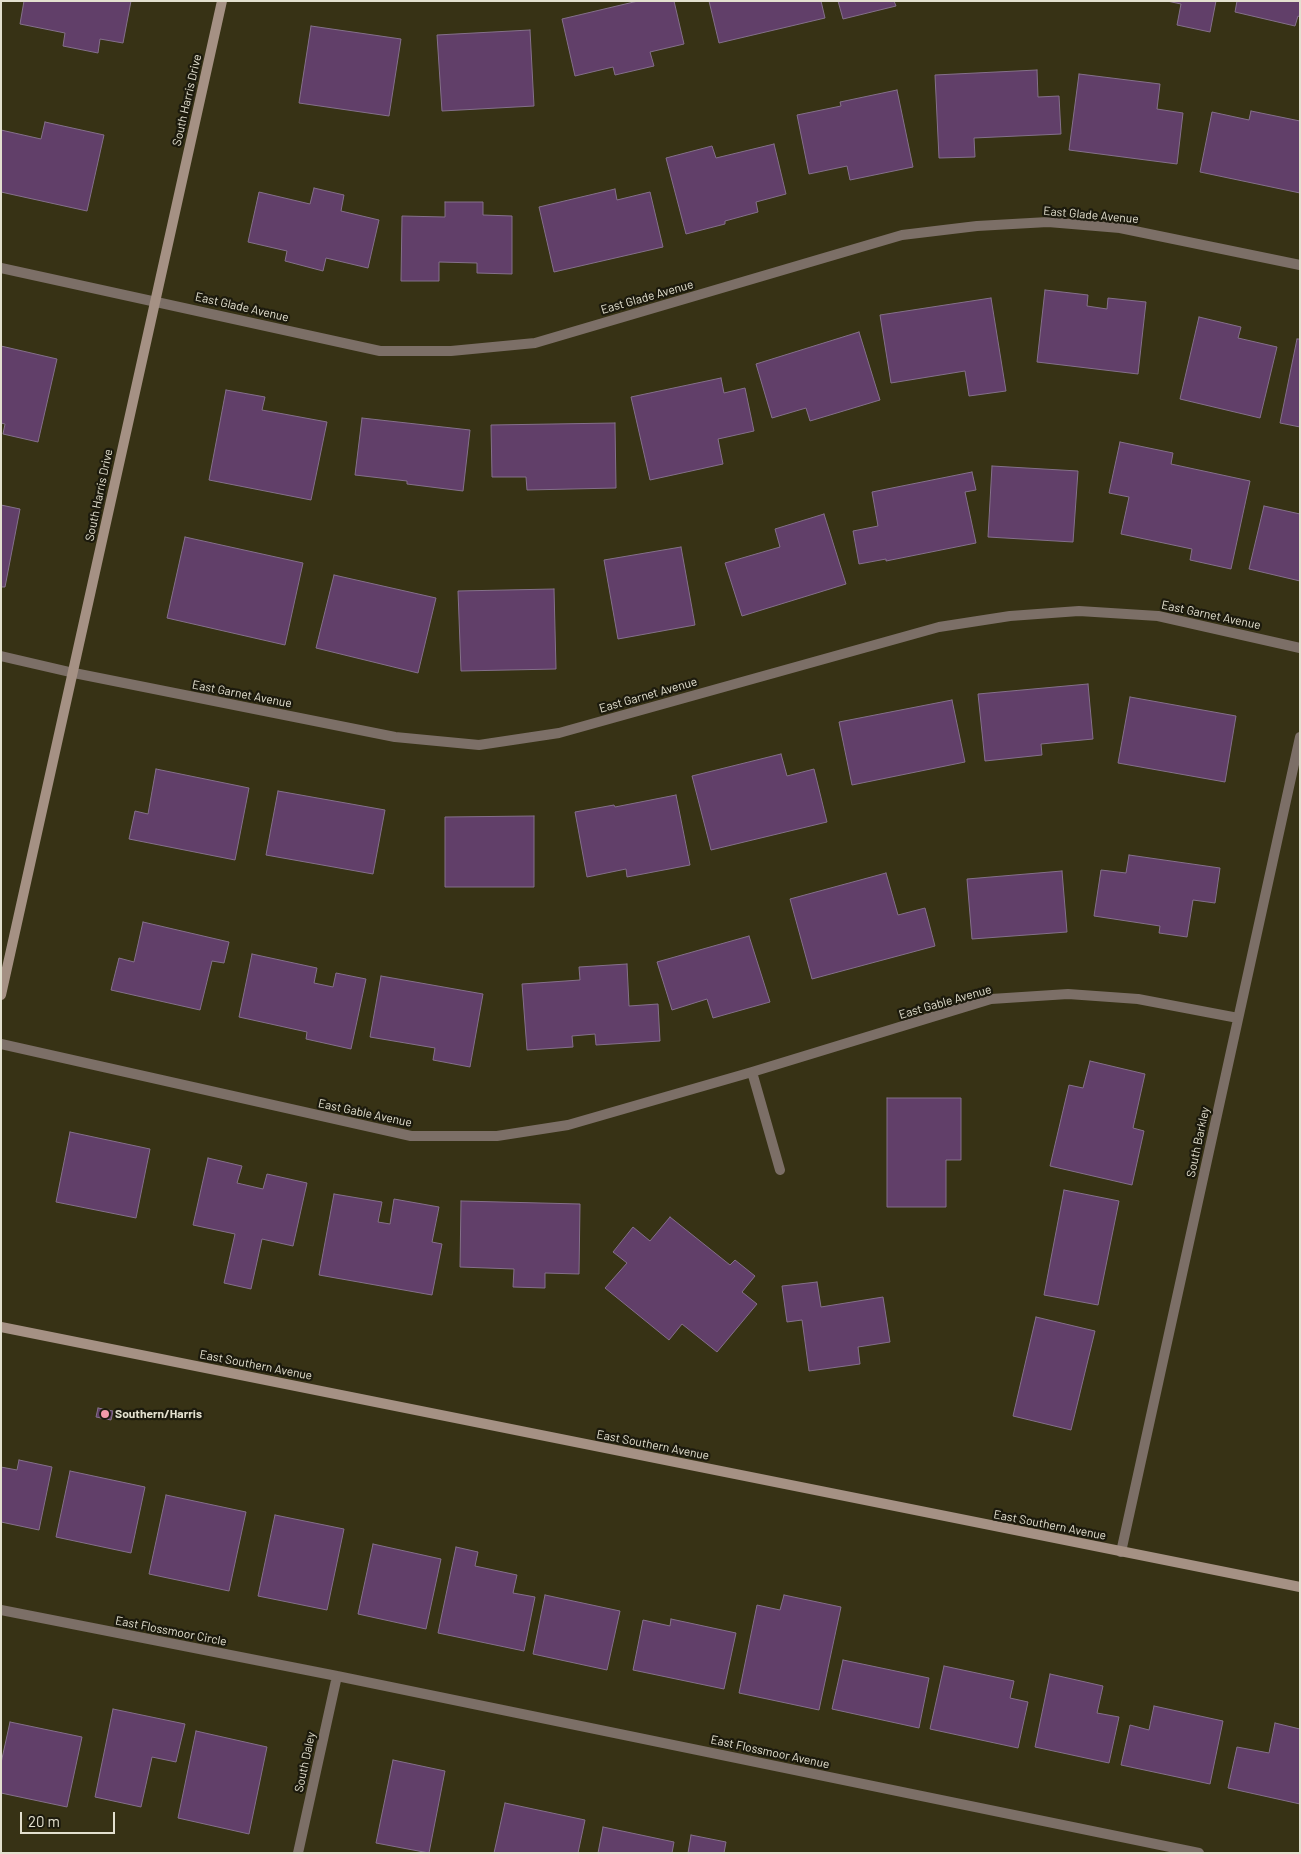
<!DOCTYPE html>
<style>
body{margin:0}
#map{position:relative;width:1301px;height:1854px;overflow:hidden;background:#373215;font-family:Barlow,sans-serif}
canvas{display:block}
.frame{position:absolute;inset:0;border:2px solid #e3e0cf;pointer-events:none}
.scale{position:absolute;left:20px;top:1812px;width:95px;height:22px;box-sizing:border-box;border:2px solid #e3e0cf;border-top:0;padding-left:6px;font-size:15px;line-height:18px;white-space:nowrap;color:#e3e0cf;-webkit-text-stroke:4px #1c1a0d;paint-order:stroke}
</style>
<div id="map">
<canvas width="1301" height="1854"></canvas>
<div class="frame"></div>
<div class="scale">20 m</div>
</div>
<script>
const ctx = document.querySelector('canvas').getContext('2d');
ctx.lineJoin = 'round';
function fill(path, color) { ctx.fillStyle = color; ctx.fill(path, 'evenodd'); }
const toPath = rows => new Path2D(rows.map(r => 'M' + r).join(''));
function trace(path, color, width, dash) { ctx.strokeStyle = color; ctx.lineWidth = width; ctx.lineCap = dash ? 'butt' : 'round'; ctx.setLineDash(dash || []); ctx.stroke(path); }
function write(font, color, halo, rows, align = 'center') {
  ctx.font = font + ' Barlow,sans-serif'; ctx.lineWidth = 4.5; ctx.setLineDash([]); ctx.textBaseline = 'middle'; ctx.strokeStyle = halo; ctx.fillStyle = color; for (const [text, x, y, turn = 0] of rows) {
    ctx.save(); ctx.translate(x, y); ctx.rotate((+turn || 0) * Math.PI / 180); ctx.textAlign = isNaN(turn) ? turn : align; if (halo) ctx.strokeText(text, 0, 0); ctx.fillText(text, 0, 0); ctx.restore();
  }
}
const building = toPath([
 [24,1,131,1,123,43,100,39,98,53,63,46,65,33,20,24,24,1],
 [638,1,674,1,684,44,650,52,654,66,615,75,613,67,575,76,562,19,638,1],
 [709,1,821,1,825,18,719,43,709,1],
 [838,1,894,1,896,6,843,19,838,1],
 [1167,1,1216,1,1210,32,1177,25,1181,4,1167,1],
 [1237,1,1300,1,1300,17,1298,16,1295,26,1235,12,1237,1],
 [311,26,401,39,389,116,299,103,311,26],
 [530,30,534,106,442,111,437,35,530,30],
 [1037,70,1038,97,1059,96,1061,134,974,138,975,157,939,158,935,75,1037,70],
 [1079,74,1160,84,1157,109,1183,113,1177,164,1069,150,1079,74],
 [897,90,913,167,850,180,847,166,809,174,797,115,841,106,840,102,897,90],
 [1251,111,1300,121,1300,193,1200,172,1212,112,1249,120,1251,111],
 [45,122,104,135,87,211,1,192,1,130,41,139,45,122],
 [774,144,786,194,756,202,758,212,725,221,725,224,686,234,666,158,712,146,716,158,774,144],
 [314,188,344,195,341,211,379,220,368,268,326,258,323,271,285,261,287,251,248,242,259,192,310,204,314,188],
 [615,189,617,200,650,192,663,247,554,272,539,207,615,189],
 [445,202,483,202,483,215,512,216,512,274,477,273,477,263,439,262,439,281,401,281,402,216,445,217,445,202],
 [1045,290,1088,295,1087,306,1107,309,1108,298,1146,302,1138,374,1037,362,1045,290],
 [991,298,1006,391,969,396,965,371,891,383,880,315,991,298],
 [1199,317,1241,327,1238,338,1277,347,1260,418,1180,399,1199,317],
 [859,332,880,400,810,421,806,408,772,418,756,364,859,332],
 [1297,339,1300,339,1300,427,1280,423,1297,339],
 [1,346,57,359,38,442,3,434,5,424,1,423,1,346],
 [721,378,724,393,745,388,754,431,718,439,723,464,650,480,631,397,721,378],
 [226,390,265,397,262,410,327,422,311,500,209,480,226,390],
 [362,418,470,430,463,491,407,484,407,481,355,475,362,418],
 [615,423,616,488,527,490,526,477,492,477,491,425,615,423],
 [1120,442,1173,453,1171,464,1250,481,1231,569,1190,560,1192,549,1121,534,1129,497,1109,493,1120,442],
 [992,466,1078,471,1073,542,988,537,992,466],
 [972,472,976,490,965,492,976,543,886,561,886,559,859,564,853,531,878,526,872,492,972,472],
 [1,505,20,509,5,587,1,587,1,505],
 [1264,506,1300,514,1300,581,1249,569,1264,506],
 [824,514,846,584,742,616,725,563,780,547,775,529,824,514],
 [185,537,303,563,285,645,167,618,185,537],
 [681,547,695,625,618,639,604,560,681,547],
 [334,575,436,598,418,673,316,648,334,575],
 [554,589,556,669,461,671,458,591,554,589],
 [1088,684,1093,739,1041,744,1042,755,985,761,978,694,1088,684],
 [1130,697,1236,716,1225,782,1118,763,1130,697],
 [952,700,965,762,852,785,839,722,952,700],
 [781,754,787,776,814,769,827,822,711,850,692,776,781,754],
 [156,769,249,788,235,860,129,839,135,811,148,814,156,769],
 [278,791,385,810,373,874,266,855,278,791],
 [676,795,690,865,627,877,626,869,587,877,575,812,614,805,615,807,676,795],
 [534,816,534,887,445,887,445,817,534,816],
 [1129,855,1220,868,1215,903,1193,900,1187,937,1159,933,1160,926,1094,916,1101,870,1126,873,1129,855],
 [1062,871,1067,932,972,939,967,879,1062,871],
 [886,873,898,915,925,908,935,946,812,979,790,899,886,873],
 [143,922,229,942,224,963,212,961,200,1010,111,990,119,958,134,962,143,922],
 [749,936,770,1002,713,1018,707,999,672,1010,657,962,749,936],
 [252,954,317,968,314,983,333,987,336,973,366,979,351,1049,306,1039,307,1032,239,1017,252,954],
 [627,964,629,1006,658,1004,660,1041,596,1045,595,1034,572,1036,573,1047,527,1050,522,984,580,980,579,967,627,964],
 [381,976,483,994,470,1067,433,1060,435,1048,370,1037,381,976],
 [1090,1061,1145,1074,1133,1128,1144,1131,1132,1185,1050,1166,1069,1085,1083,1088,1090,1061],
 [887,1098,961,1098,961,1160,946,1160,946,1207,887,1207,887,1098],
 [70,1132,150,1149,136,1218,56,1202,70,1132],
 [208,1158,242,1166,237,1183,263,1189,267,1174,307,1183,293,1246,262,1239,251,1289,224,1283,235,1234,193,1225,208,1158],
 [1064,1190,1119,1201,1098,1305,1044,1295,1064,1190],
 [334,1194,382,1202,378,1222,390,1224,394,1199,439,1207,432,1242,442,1244,432,1295,319,1275,334,1194],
 [461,1201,580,1204,579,1274,545,1273,545,1288,513,1287,514,1269,460,1267,461,1201],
 [670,1217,730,1265,735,1260,755,1276,742,1292,757,1304,717,1352,682,1324,669,1340,605,1288,627,1263,613,1252,633,1227,650,1241,670,1217],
 [817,1282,821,1307,883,1297,890,1342,858,1347,860,1364,809,1371,802,1320,787,1322,782,1286,817,1282],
 [1036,1317,1095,1331,1071,1430,1013,1416,1036,1317],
 [98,1408,113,1411,111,1420,96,1417,98,1408],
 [19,1460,52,1467,39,1530,1,1522,1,1467,17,1470,19,1460],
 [70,1471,145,1487,131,1553,56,1537,70,1471],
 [166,1495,246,1512,229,1591,149,1574,166,1495],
 [275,1515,344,1529,327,1610,258,1596,275,1515],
 [373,1544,441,1559,426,1629,358,1614,373,1544],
 [456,1547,478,1552,475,1566,517,1575,513,1593,535,1597,524,1651,438,1633,456,1547],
 [545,1595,620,1611,607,1670,533,1654,545,1595],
 [784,1595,841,1607,819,1710,739,1693,757,1605,780,1610,784,1595],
 [671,1619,736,1633,724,1689,633,1670,643,1620,670,1626,671,1619],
 [843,1660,929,1678,919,1728,832,1709,843,1660],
 [944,1666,1014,1681,1010,1698,1028,1702,1018,1748,930,1729,944,1666],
 [1050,1674,1103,1686,1097,1713,1119,1717,1109,1763,1035,1747,1050,1674],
 [1154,1706,1223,1721,1210,1784,1121,1765,1130,1725,1149,1730,1154,1706],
 [113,1709,185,1724,176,1762,152,1757,141,1807,95,1797,113,1709],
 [10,1722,82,1737,67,1807,1,1793,1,1763,10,1722],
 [1275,1723,1300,1729,1300,1804,1228,1788,1237,1747,1269,1753,1275,1723],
 [196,1731,267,1747,249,1834,178,1818,196,1731],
 [393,1760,445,1771,429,1853,376,1843,393,1760],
 [505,1803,585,1820,578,1853,494,1853,505,1803],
 [603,1827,674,1842,672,1853,598,1853,603,1827],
 [691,1835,726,1842,724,1853,688,1853,691,1835]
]);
fill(building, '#613f69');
trace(building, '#84708a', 1);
trace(toPath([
 [1,268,380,351,451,351,535,343,902,235,977,226,1048,222,1120,228,1300,265],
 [1,656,74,673,395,737,479,745,559,733,939,627,1010,616,1079,611,1158,616,1300,648],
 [1,1044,411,1136,497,1136,568,1125,752,1072,991,999,1068,994,1138,999,1238,1018],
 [752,1072,780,1170],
 [1121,1552,1300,737],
 [1,1610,337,1676,1199,1853],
 [298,1853,337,1676]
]), '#7c6f67', 10);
trace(toPath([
 [1,995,222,1],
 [1,1327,1300,1587]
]), '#a59184', 10);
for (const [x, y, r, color] of [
 [105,1414,5,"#f39aa9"]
]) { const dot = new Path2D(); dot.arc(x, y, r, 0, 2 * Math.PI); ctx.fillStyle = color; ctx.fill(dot); trace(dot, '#1c1a0d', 2); }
write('12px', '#e3e0cf', '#1c1a0d', [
 ["South Harris Drive",187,100,-77],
 ["East Glade Avenue",1091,215,5],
 ["East Glade Avenue",647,297,-16],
 ["East Glade Avenue",242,307,13],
 ["South Harris Drive",99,495,-78],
 ["East Garnet Avenue",1211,615,12],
 ["East Garnet Avenue",242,694,11],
 ["East Garnet Avenue",648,695,-16],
 ["East Gable Avenue",945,1002,-16],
 ["East Gable Avenue",365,1113,12],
 ["South Barkley",1198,1142,-78],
 ["East Southern Avenue",256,1365,11],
 ["East Southern Avenue",653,1445,11],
 ["East Southern Avenue",1050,1525,11],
 ["East Flossmoor Circle",171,1631,11],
 ["East Flossmoor Avenue",770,1752,12],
 ["South Daley",305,1762,-78]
]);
write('bold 12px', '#e3e0cf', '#1c1a0d', [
 ["Southern/Harris",115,1414]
], 'left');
</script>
